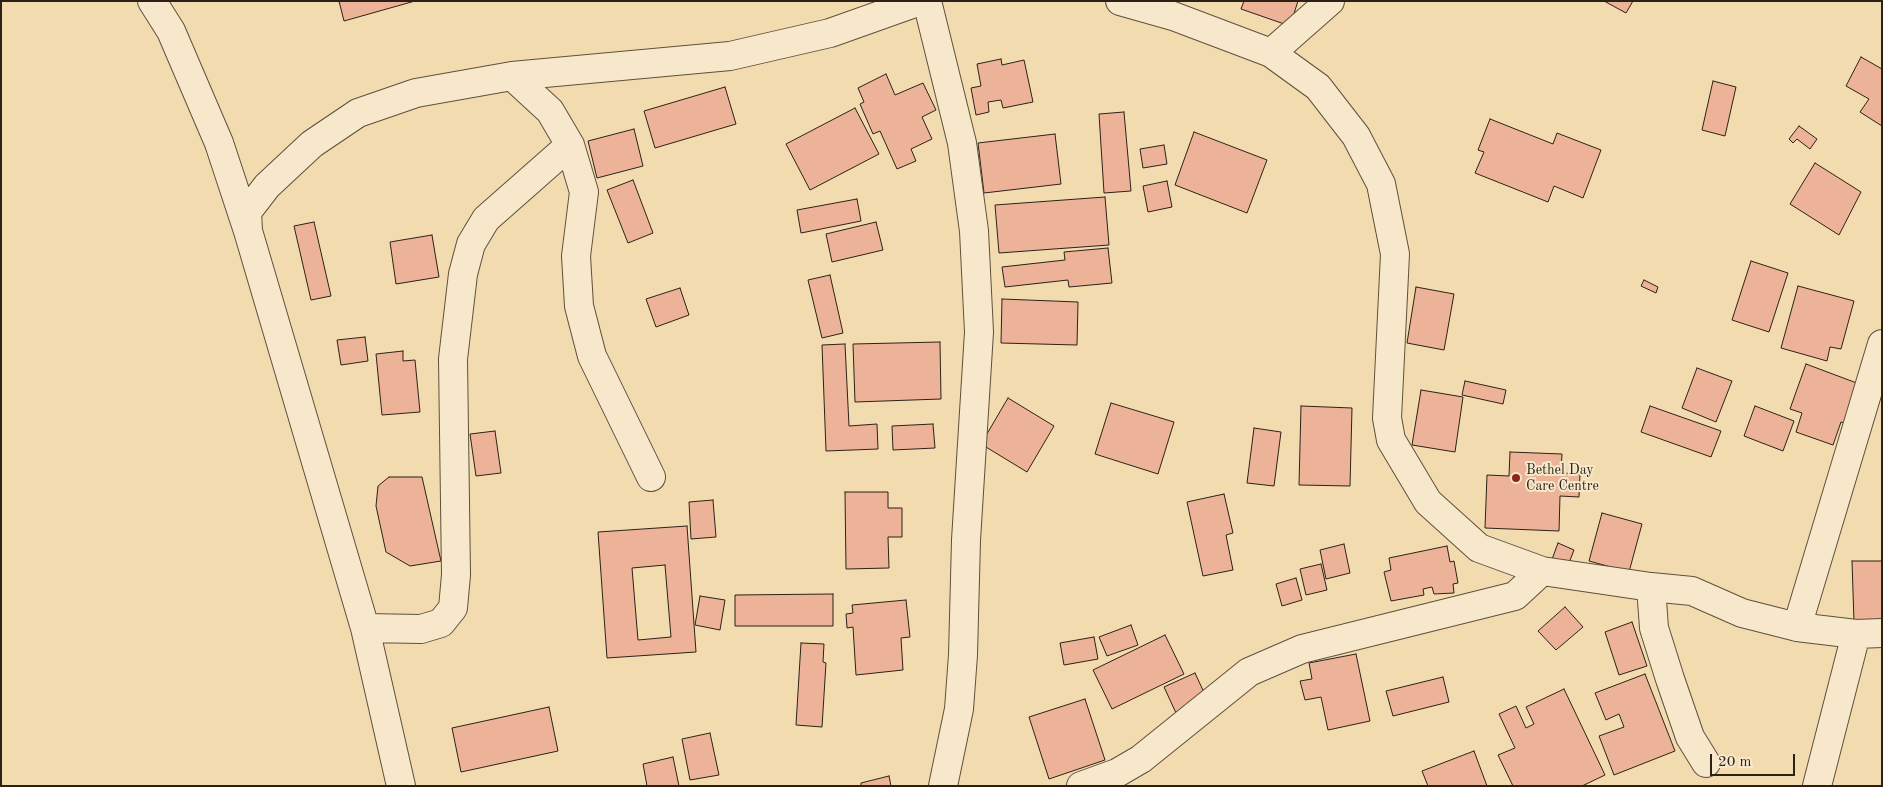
<!DOCTYPE html>
<style>
body{margin:0}
#map{position:relative;width:1883px;height:787px;overflow:hidden;background:#f3dbb0;font-family:"Old Standard TT",serif}
canvas{display:block}
.frame{position:absolute;inset:0;border:2px solid #2c2117;pointer-events:none}
.scale{position:absolute;left:1710px;top:754px;width:85px;height:22px;box-sizing:border-box;border:2px solid #2c2117;border-top:0;padding-left:6px;font-size:15px;line-height:18px;white-space:nowrap;color:#2c2117;-webkit-text-stroke:4px #f7e8cc;paint-order:stroke}
</style>
<div id="map">
<canvas width="1883" height="787"></canvas>
<div class="frame"></div>
<div class="scale">20 m</div>
</div>
<script>
const ctx = document.querySelector('canvas').getContext('2d');
ctx.lineJoin = 'round';
function fill(path, color) { ctx.fillStyle = color; ctx.fill(path, 'evenodd'); }
const toPath = rows => new Path2D(rows.map(r => 'M' + r).join(''));
function trace(path, color, width, dash) { ctx.strokeStyle = color; ctx.lineWidth = width; ctx.lineCap = dash ? 'butt' : 'round'; ctx.setLineDash(dash || []); ctx.stroke(path); }
function write(font, color, halo, rows, align = 'center') {
  ctx.font = font + ' "Old Standard TT",serif'; ctx.lineWidth = 4; ctx.setLineDash([]); ctx.textBaseline = 'middle'; ctx.strokeStyle = halo; ctx.fillStyle = color; for (const [text, x, y, turn = 0] of rows) {
    ctx.save(); ctx.translate(x, y); ctx.rotate((+turn || 0) * Math.PI / 180); ctx.textAlign = isNaN(turn) ? turn : align; if (halo) ctx.strokeText(text, 0, 0); ctx.fillText(text, 0, 0); ctx.restore();
  }
}
const building = toPath([
 [339,1,415,1,344,21,339,1],
 [1244,1,1298,1,1290,26,1241,9,1244,1],
 [1604,1,1633,1,1626,13,1604,1],
 [1861,57,1882,69,1882,126,1860,112,1869,99,1846,86,1861,57],
 [1001,59,1002,65,1024,60,1033,102,1003,108,1001,100,988,102,989,112,976,115,971,88,981,86,977,64,1001,59],
 [886,74,895,95,923,83,936,110,922,117,932,139,911,149,916,161,897,169,880,131,873,134,860,104,864,102,858,88,886,74],
 [1713,81,1736,87,1725,136,1702,130,1713,81],
 [725,87,736,124,655,148,644,111,725,87],
 [855,108,879,154,810,190,786,144,855,108],
 [1124,112,1131,191,1104,193,1099,114,1124,112],
 [1490,119,1553,144,1557,133,1601,150,1583,198,1554,186,1548,202,1475,173,1484,152,1478,150,1490,119],
 [1799,126,1817,139,1810,149,1797,139,1793,143,1789,139,1799,126],
 [634,129,643,166,597,178,588,141,634,129],
 [1194,132,1267,160,1247,213,1175,185,1194,132],
 [1055,134,1061,184,984,193,978,143,1055,134],
 [1164,145,1167,164,1143,168,1140,149,1164,145],
 [1815,163,1861,192,1839,235,1790,204,1815,163],
 [633,180,653,233,628,243,607,190,633,180],
 [1167,181,1172,207,1148,212,1143,186,1167,181],
 [1105,197,1109,245,999,253,995,205,1105,197],
 [857,199,861,221,801,233,797,210,857,199],
 [314,222,331,296,311,300,294,226,314,222],
 [876,222,883,250,832,262,826,234,876,222],
 [432,235,439,277,396,284,390,242,432,235],
 [1108,248,1112,283,1069,287,1068,280,1005,287,1002,267,1065,260,1064,252,1108,248],
 [1751,261,1788,273,1769,332,1732,320,1751,261],
 [830,275,843,333,822,338,808,280,830,275],
 [1644,280,1658,287,1656,293,1641,286,1644,280],
 [1798,286,1854,301,1841,349,1830,347,1827,361,1781,348,1798,286],
 [1416,287,1454,294,1444,350,1407,343,1416,287],
 [680,288,689,315,656,327,646,299,680,288],
 [1002,299,1078,302,1077,345,1001,343,1002,299],
 [365,337,368,361,341,365,337,340,365,337],
 [940,342,941,399,855,402,853,344,940,342],
 [845,344,849,426,877,424,878,449,826,451,822,345,845,344],
 [403,351,403,361,415,360,420,412,382,415,376,354,403,351],
 [1806,364,1862,385,1848,424,1841,422,1833,445,1796,432,1802,413,1790,409,1806,364],
 [1697,368,1732,381,1716,422,1682,408,1697,368],
 [1465,381,1506,390,1503,404,1462,395,1465,381],
 [1421,390,1463,397,1455,452,1412,445,1421,390],
 [1008,398,1054,426,1027,472,981,444,1008,398],
 [1111,403,1174,422,1158,474,1095,454,1111,403],
 [1301,406,1352,408,1350,486,1299,485,1301,406],
 [1650,406,1721,431,1711,457,1641,432,1650,406],
 [1755,406,1794,421,1783,451,1744,436,1755,406],
 [933,424,935,448,893,450,892,426,933,424],
 [1254,428,1281,432,1274,486,1247,483,1254,428],
 [495,431,501,473,476,476,470,434,495,431],
 [1510,452,1562,454,1561,473,1580,474,1579,497,1560,496,1559,531,1485,528,1487,475,1509,476,1510,452],
 [389,477,422,477,441,561,410,566,386,552,376,506,378,486,389,477],
 [845,492,888,492,888,508,902,508,902,537,888,537,889,568,846,569,845,492],
 [1224,494,1233,533,1226,535,1233,570,1203,576,1187,502,1224,494],
 [713,500,716,537,691,539,689,502,713,500],
 [1602,513,1642,524,1629,572,1589,561,1602,513],
 [687,526,696,652,607,658,598,532,687,526],
 [665,565,671,637,638,640,632,568,665,565],
 [1558,543,1574,550,1567,568,1551,562,1558,543],
 [1344,544,1350,573,1326,579,1320,550,1344,544],
 [1447,546,1450,562,1454,561,1458,583,1453,584,1454,593,1434,594,1432,587,1423,589,1424,595,1391,601,1384,572,1391,570,1389,558,1447,546],
 [1852,561,1882,561,1882,621,1854,622,1852,561],
 [1321,564,1327,590,1306,595,1300,569,1321,564],
 [1296,578,1302,600,1282,606,1276,584,1296,578],
 [833,594,833,626,735,626,735,595,833,594],
 [700,596,725,600,720,630,695,625,700,596],
 [906,600,910,637,901,638,903,670,856,675,853,627,847,628,846,614,853,613,852,605,906,600],
 [1565,607,1583,627,1556,650,1538,631,1565,607],
 [1632,622,1647,666,1619,675,1605,632,1632,622],
 [1131,625,1138,645,1107,656,1099,637,1131,625],
 [1165,635,1184,674,1112,709,1093,670,1165,635],
 [1094,637,1098,659,1064,665,1060,643,1094,637],
 [801,643,824,644,823,662,826,663,822,727,796,725,801,643],
 [1356,654,1370,721,1328,730,1321,697,1305,700,1300,681,1312,679,1309,663,1356,654],
 [1195,673,1207,699,1176,713,1164,687,1195,673],
 [1645,674,1675,751,1614,775,1599,736,1624,727,1619,714,1606,720,1595,693,1645,674],
 [1443,677,1449,702,1393,716,1386,691,1443,677],
 [1564,689,1605,775,1582,786,1513,786,1498,755,1515,748,1499,714,1516,706,1526,728,1534,724,1526,707,1564,689],
 [1085,699,1105,760,1049,779,1029,717,1085,699],
 [549,707,558,751,461,772,452,728,549,707],
 [710,733,719,775,690,780,682,739,710,733],
 [1474,751,1487,786,1428,786,1422,771,1474,751],
 [673,757,679,786,647,786,643,764,673,757],
 [889,776,891,786,861,786,861,783,889,776]
]);
fill(building, '#edb399');
trace(building, '#2c2117', 1);
const minor = toPath([
 [152,1,171,31,219,143,248,231,365,628,401,786],
 [927,1,962,143,974,231,979,332,966,540,963,655,959,709,943,786],
 [1120,1,1173,16,1271,53,1318,87,1356,136,1381,184,1395,254,1387,418,1391,440,1428,502,1479,548,1542,571,1651,587,1692,591,1742,613,1797,627,1856,634,1882,633],
 [1271,53,1330,1],
 [512,76,550,111,570,145,584,192,576,256,579,306,592,356,651,477],
 [248,231,247,212,267,186,312,144,358,113,416,93,512,76,730,56,830,33,920,1],
 [1651,587,1654,628,1670,679,1690,737,1706,763],
 [1797,627,1882,344],
 [365,628,421,629,441,623,453,608,456,575,453,359,463,274,471,244,486,219,570,145],
 [1081,786,1117,773,1141,759,1249,672,1302,649,1515,596,1542,571],
 [1817,786,1856,634]
]);
trace(minor, '#5e503d', 30);
trace(minor, '#f7e8cc', 28);
for (const [x, y, r, color] of [
 [1516,478,5,"#8f2418"]
]) { const dot = new Path2D(); dot.arc(x, y, r, 0, 2 * Math.PI); ctx.fillStyle = color; ctx.fill(dot); trace(dot, '#f7e8cc', 2); }
write('14px', '#2c2117', '#f7e8cc', [
 ["Bethel Day",1526,470],
 ["Care Centre",1526,486]
], 'left');
</script>
